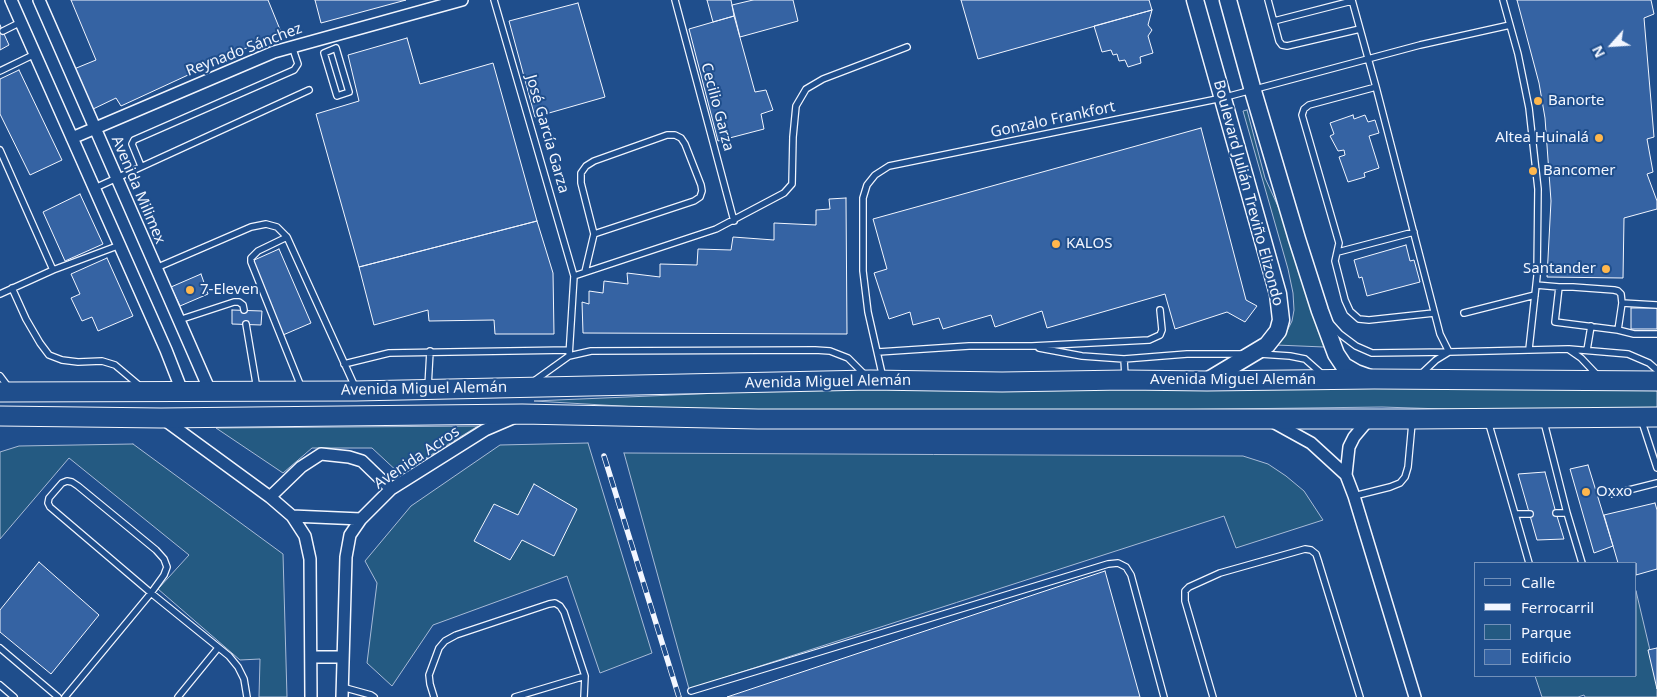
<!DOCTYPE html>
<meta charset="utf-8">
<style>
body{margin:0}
#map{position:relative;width:1657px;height:697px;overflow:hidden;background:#1f4e8c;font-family:"Noto Sans",sans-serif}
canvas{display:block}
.legend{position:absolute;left:1474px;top:562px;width:162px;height:115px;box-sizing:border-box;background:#1f4e8c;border:1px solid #7391ba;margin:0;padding:6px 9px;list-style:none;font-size:15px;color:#f2f6ff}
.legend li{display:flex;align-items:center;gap:10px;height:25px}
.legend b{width:25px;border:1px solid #7391ba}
.north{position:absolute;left:1587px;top:20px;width:50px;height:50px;-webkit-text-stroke:4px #1f4e8c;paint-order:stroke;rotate:244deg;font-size:14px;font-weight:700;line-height:20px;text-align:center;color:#f2f6ff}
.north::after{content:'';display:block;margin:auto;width:18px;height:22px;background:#f2f6ff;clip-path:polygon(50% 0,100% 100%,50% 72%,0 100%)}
</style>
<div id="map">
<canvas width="1657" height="697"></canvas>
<ul class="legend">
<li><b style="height:6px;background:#1f4e8c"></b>Calle</li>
<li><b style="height:6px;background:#f2f6ff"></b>Ferrocarril</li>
<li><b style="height:14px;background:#245a82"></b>Parque</li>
<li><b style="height:14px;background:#3563a3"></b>Edificio</li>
</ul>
<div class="north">N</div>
</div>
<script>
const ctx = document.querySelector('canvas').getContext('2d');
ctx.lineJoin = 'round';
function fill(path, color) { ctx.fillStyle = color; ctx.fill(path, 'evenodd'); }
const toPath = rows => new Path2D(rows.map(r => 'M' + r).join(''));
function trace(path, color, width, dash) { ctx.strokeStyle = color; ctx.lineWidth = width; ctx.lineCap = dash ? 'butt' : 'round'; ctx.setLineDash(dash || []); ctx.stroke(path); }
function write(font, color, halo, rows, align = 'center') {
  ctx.font = font + ' "Noto Sans",sans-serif'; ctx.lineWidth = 4; ctx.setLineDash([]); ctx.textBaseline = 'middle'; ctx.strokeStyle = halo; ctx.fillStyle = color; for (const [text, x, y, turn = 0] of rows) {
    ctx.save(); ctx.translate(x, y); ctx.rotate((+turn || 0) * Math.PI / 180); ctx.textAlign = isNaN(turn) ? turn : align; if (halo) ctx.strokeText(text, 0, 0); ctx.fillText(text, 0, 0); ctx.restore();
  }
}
const green = toPath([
 [1247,110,1265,178,1282,215,1324,347,1276,345,1286,333,1292,321,1294,310,1293,293,1288,269,1243,111,1247,110],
 [836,388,1657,388,1657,409,1505,411,1382,407,1151,410,783,410,672,409,534,401,836,388],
 [478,426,400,474,372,448,312,448,283,473,216,428,478,426],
 [588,443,652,653,600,673,567,576,433,625,392,686,367,663,377,583,365,561,411,506,500,445,588,443],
 [133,444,283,554,287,697,259,697,260,659,240,660,158,589,189,555,69,458,0,539,0,452,19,446,133,444],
 [624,453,1243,456,1268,464,1286,476,1304,491,1323,520,1236,548,1224,516,689,689,624,453],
 [1636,591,1657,680,1657,697,1585,697,1584,695,1578,697,1542,697,1535,676,1636,676,1636,591]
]);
fill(green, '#245a82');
trace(green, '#a8bbd7', 1);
const building = toPath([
 [71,0,268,0,281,32,121,106,116,98,91,110,74,69,96,60,71,0],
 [315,0,406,0,321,23,315,0],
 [707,0,731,0,734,16,713,22,707,0],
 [753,0,793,0,798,21,740,37,732,5,753,0],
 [961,0,1149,0,1152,10,978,59,961,0],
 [1517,0,1651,0,1654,14,1644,18,1654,137,1647,139,1653,172,1647,174,1657,201,1657,209,1624,218,1623,278,1547,277,1551,201,1545,118,1539,83,1517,0],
 [578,3,605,97,535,117,509,21,578,3],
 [1152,10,1148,25,1152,30,1148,36,1153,53,1140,57,1141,63,1128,67,1125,60,1119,61,1117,54,1113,55,1111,50,1102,52,1094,26,1152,10],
 [734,16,755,92,766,90,773,110,761,114,764,129,718,141,689,29,734,16],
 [0,25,9,45,0,50,0,25],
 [407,38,420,84,493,63,537,221,359,267,316,114,359,101,348,55,407,38],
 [19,70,62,160,30,175,0,114,0,79,19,70],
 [1353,115,1354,119,1365,115,1368,122,1375,120,1379,133,1369,136,1379,168,1364,173,1365,177,1348,182,1339,157,1345,155,1344,150,1338,151,1330,136,1334,134,1330,123,1353,115],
 [1201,128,1246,300,1257,306,1245,322,1227,312,1175,329,1165,294,1047,328,1042,311,995,327,991,315,943,329,939,318,913,325,910,312,889,319,874,273,887,269,873,219,1201,128],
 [80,194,103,244,65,261,43,212,80,194],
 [846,198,847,334,583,333,582,302,589,304,589,291,603,293,604,281,628,284,627,273,660,277,660,264,697,265,698,249,731,250,733,237,774,240,774,223,816,225,816,210,830,209,829,199,846,198],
 [537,221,553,273,554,334,495,334,494,320,429,321,428,310,374,325,359,267,537,221],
 [1406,245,1410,261,1414,260,1420,282,1367,296,1362,277,1359,278,1354,260,1406,245],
 [279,249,311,323,283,335,252,261,279,249],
 [107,258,133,316,98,331,92,317,82,321,71,298,80,294,71,274,107,258],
 [201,274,208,294,180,306,171,287,201,274],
 [1631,308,1657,308,1657,329,1631,329,1631,308],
 [232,310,262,311,261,325,232,324,232,310],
 [1588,465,1613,546,1594,553,1570,469,1588,465],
 [1545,472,1556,513,1564,539,1537,540,1518,474,1545,472],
 [534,484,577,509,554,556,522,540,510,560,474,541,494,504,518,515,534,484],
 [1655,503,1657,510,1657,569,1636,575,1636,563,1618,563,1604,515,1655,503],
 [39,562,99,615,51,674,0,632,0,610,39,562],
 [1105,571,1140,697,727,697,1105,571],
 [1657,648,1657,689,1648,650,1657,648]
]);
fill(building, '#3563a3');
trace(building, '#f2f6ff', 1);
const service = toPath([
 [494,0,574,276,569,356],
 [675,0,734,221],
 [1268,0,1279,41,1282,45,1287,46,1360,29],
 [1503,0,1518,54,1529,108,1538,189,1537,276,1529,349],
 [1274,21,1352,1],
 [3,31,21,22],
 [336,48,349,92,337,96,324,53,336,48],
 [0,71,35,54],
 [1376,87,1309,105,1304,109,1302,115,1339,243,1335,261,1345,300,1350,311,1359,319,1369,320,1434,313],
 [0,150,53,270,120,245],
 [141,166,132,144,134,140,294,70,298,64,292,46],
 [95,188,309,90],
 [287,237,258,251,251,258,251,262,302,389],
 [1338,252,1414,232],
 [156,268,251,227,266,224,277,227,287,237,356,389],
 [585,272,594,234,694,201,700,197,702,191,701,185,685,144,681,138,675,135,667,135,594,161,586,166,581,173,581,183,594,234],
 [574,276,716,229,784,193,792,184,793,137,796,106,806,89,823,79,907,47],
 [1536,285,1559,287,1573,287,1614,290,1618,291,1621,294,1622,303,1618,330,1555,322,1559,287],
 [12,288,26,319,40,343,49,355,62,360,78,362,102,361,115,365,140,386],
 [0,294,53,270],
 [1622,303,1657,305],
 [1464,313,1535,295],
 [179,320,234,302,239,302,243,305,244,310],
 [246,324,257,389],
 [1331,324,1340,334,1356,346,1372,353,1449,352,1440,334,1376,87,1352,0],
 [1618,330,1634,334,1657,334],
 [1039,348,1082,356,1124,359,1187,354,1243,354],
 [1569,349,1628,354,1649,363,1657,370],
 [1587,350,1591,326],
 [878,352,969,346,1032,346,1149,340,1160,335,1162,330,1160,310],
 [1260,354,1290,356,1305,359,1322,374],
 [1124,359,1125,376],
 [344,364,389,353,569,350],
 [1420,375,1436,360,1449,352,1568,349,1581,358,1599,377],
 [0,376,9,388],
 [883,378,868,312,863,271,863,198,867,185,875,175,889,166,1222,98,1420,45,1510,25],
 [534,381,569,356,591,351,815,350,830,351,848,358,865,375],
 [428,387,430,351],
 [1641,419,1657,468],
 [1488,421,1515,514,1530,514],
 [1544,422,1567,513,1556,513],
 [1613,494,1657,483],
 [1354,496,1390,487,1400,483,1405,477,1408,467,1412,423],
 [1567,513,1582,563],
 [1515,514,1529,563],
 [0,648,58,697],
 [0,685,14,697],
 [342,687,371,695,374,697],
 [691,691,1108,564,1118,563,1126,567,1131,575,1164,697],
 [65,697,151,593,164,575,167,567,164,559,156,550,78,486,72,482,67,481,62,483,49,498,48,503,50,507,151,593,229,656,238,667,244,679,247,697],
 [178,697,218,648],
 [434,697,430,684,429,675,439,648,445,641,456,635,549,604,555,603,560,606,564,612,585,676,584,697],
 [515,697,585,676],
 [1213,697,1185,601,1185,591,1189,587,1220,573,1305,549,1311,550,1316,554,1318,560,1360,697]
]);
const minor = toPath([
 [11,0,166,350,182,391],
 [39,0,210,391],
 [72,138,274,52,462,0],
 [162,418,270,497,292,516,305,536,310,559,311,697],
 [1370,418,1354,437,1349,447,1346,475,1354,496,1415,697],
 [1273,422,1311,443,1346,475],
 [270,497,301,467,321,454,349,457,362,461,391,489],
 [292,516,361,519],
 [311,657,343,657],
 [342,697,346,557,350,535,361,519,391,489,485,430,513,418]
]);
const secondary = toPath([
 [1195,0,1278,294,1281,320,1278,331,1267,345,1207,381],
 [1228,0,1253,91,1297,239,1320,311,1336,354,1344,366,1356,373,1370,378]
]);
const trunk = toPath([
 [0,392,356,391,870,380,1002,382,1125,380,1207,381,1374,379,1657,381],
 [0,416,161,418,522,414,758,419,1413,419,1657,417]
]);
trace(service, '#f2f6ff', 8);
trace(minor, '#f2f6ff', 14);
trace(secondary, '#f2f6ff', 19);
trace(trunk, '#f2f6ff', 21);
trace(service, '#1f4e8c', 5.5);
trace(minor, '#1f4e8c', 11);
trace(secondary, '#1f4e8c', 16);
trace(trunk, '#1f4e8c', 19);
const rail = toPath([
 [604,456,679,697]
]);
trace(rail, '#f2f6ff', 5.5);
trace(rail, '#1f4e8c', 4, [11]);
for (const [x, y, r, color] of [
 [1538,101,5,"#ffb74d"],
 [1599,138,5,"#ffb74d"],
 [1533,171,5,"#ffb74d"],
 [1056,244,5,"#ffb74d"],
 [1606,269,5,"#ffb74d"],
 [190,290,5,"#ffb74d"],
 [1586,492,5,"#ffb74d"]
]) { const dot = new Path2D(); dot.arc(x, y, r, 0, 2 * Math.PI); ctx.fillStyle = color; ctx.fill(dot); trace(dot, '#1f4e8c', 2); }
write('15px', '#f2f6ff', '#1f4e8c', [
 ["Reynado Sánchez",244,50,-21],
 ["Cecilio Garza",717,107,75],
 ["Gonzalo Frankfort",1053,120,-12],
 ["José García Garza",547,134,74],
 ["Avenida Milimex",138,190,67],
 ["Boulevard Julián Treviño Elizondo",1248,193,75],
 ["Avenida Miguel Alemán",1233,380],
 ["Avenida Miguel Alemán",828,382,-1],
 ["Avenida Miguel Alemán",424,389,-1],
 ["Avenida Acros",417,458,-34]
]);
write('15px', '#f2f6ff', '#1f4e8c', [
 ["Banorte",1548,101],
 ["Altea Huinalá",1589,138,"right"],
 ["Bancomer",1543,171],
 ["KALOS",1066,244],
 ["Santander",1596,269,"right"],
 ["7-Eleven",200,290],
 ["Oxxo",1596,492]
], 'left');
</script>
